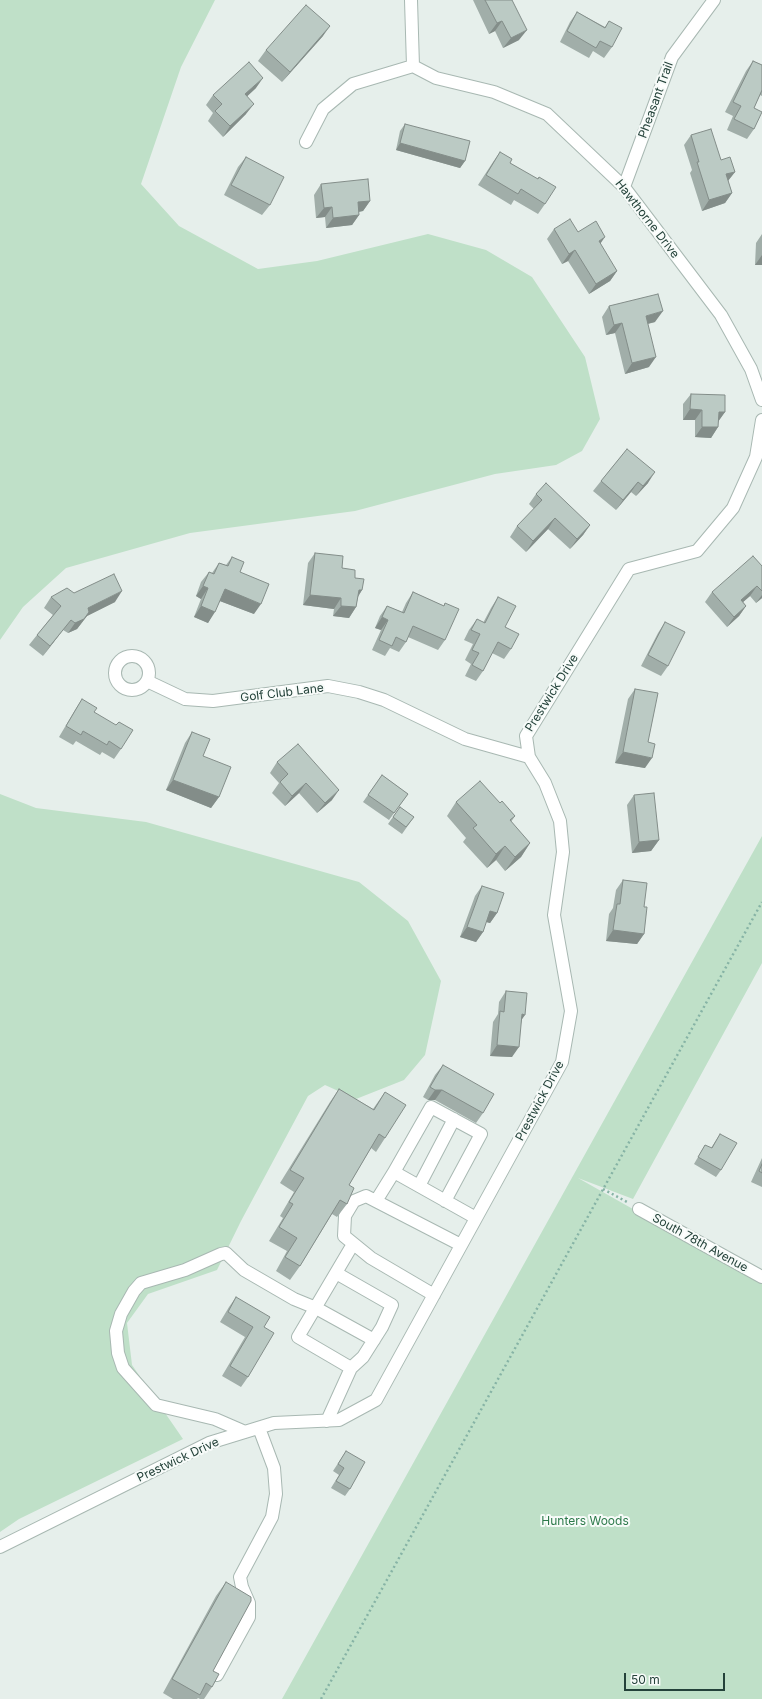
<!DOCTYPE html>
<style>
body{margin:0}
#map{position:relative;width:762px;height:1699px;overflow:hidden;background:#e6efeb;font-family:Inter,sans-serif}
canvas{display:block}
.scale{position:absolute;left:624px;top:1673px;width:101px;height:18px;box-sizing:border-box;border:2px solid #24423a;border-top:0;padding-left:5px;font-size:12px;line-height:14px;white-space:nowrap;color:#24423a;-webkit-text-stroke:3px #f7fbf9;paint-order:stroke}
</style>
<div id="map">
<canvas width="762" height="1699"></canvas>
<div class="scale">50 m</div>
</div>
<script>
const ctx = document.querySelector('canvas').getContext('2d');
ctx.lineJoin = 'round';
function fill(path, color) { ctx.fillStyle = color; ctx.fill(path, 'evenodd'); }
const toPath = rows => new Path2D(rows.map(r => 'M' + r).join(''));
function trace(path, color, width, dash) { ctx.strokeStyle = color; ctx.lineWidth = width; ctx.lineCap = dash ? 'butt' : 'round'; ctx.setLineDash(dash || []); ctx.stroke(path); }
function write(font, color, halo, rows, align = 'center') {
  ctx.font = font + ' Inter,sans-serif'; ctx.lineWidth = 4; ctx.setLineDash([]); ctx.textBaseline = 'middle'; ctx.strokeStyle = halo; ctx.fillStyle = color; for (const [text, x, y, turn = 0] of rows) {
    ctx.save(); ctx.translate(x, y); ctx.rotate((+turn || 0) * Math.PI / 180); ctx.textAlign = isNaN(turn) ? turn : align; if (halo) ctx.strokeText(text, 0, 0); ctx.fillText(text, 0, 0); ctx.restore();
  }
}
fill(toPath([
 [0,0,215,0,181,67,141,184,179,226,258,269,317,261,428,234,486,250,532,277,585,357,600,419,582,451,556,465,495,474,355,511,190,533,66,568,23,607,0,640],
 [0,794,36,808,146,822,359,882,408,921,441,981,425,1055,404,1080,356,1099,325,1085,308,1096,241,1221,217,1270,148,1294,127,1323,132,1365,183,1439,19,1519,0,1532],
 [762,836,762,963,633,1199,578,1178,762,1282,762,1699,282,1699]
]), '#bfe0c8');
const minor = toPath([
 [411,0,413,66],
 [413,66,436,78,494,92,547,114,624,187,721,315,751,369,762,400],
 [306,142,323,109,353,84,413,66],
 [624,187,672,57,714,0],
 '115 673a17 17 0 1 1 34 0a17 17 0 1 1-34 0Z',
 [147,681,185,699,213,701,328,686,359,692,384,700,465,739,529,757],
 [394,1172,431,1107,481,1134,445,1201],
 [419,1186,454,1119],
 [376,1201,394,1172,476,1218],
 [639,1209,762,1277],
 [336,1273,392,1305,382,1327,363,1357,351,1368],
 [434,1295,371,1258,344,1236,345,1216,354,1201,366,1196,461,1245],
 [327,1421,351,1368,298,1337,353,1244],
 [245,1432,215,1419,156,1405,123,1368,118,1353,116,1331,121,1314,134,1291,141,1283,185,1270,221,1254,226,1253,244,1270,294,1299,316,1308,374,1340],
 [0,1547,209,1443,274,1423,339,1420,376,1400,562,1062,571,1011,554,915,563,852,560,821,545,783,529,757,526,736,629,569,697,551,733,508,756,457,762,420],
 [217,1675,249,1617,249,1603,242,1587,240,1577,272,1517,276,1494,274,1468,259,1428]
]);
trace(minor, '#a8b8b2', 14);
trace(toPath([
 [603,1189,629,1203],
 [321,1699,762,902]
]), '#86b3a5', 2.5, [2, 3]);
trace(minor, '#fff', 12);
fill(toPath([
 [473,0,512,0,519,40,503,48,495,31,489,34],
 [577,12,605,27,609,21,612,47,604,58,593,51,589,58,560,42,570,22],
 [323,36,282,82,258,61,266,50],
 [753,61,762,65,762,96,760,95,754,108,754,129,747,139,727,130,733,116,725,112,746,71],
 [256,88,247,96,246,114,223,137,208,121,213,113,206,105,213,95],
 [405,124,465,161,460,168,396,150,400,131],
 [691,135,735,172,728,181,732,193,725,203,702,211,690,173,692,170,684,145],
 [500,152,510,163,537,179,539,177,545,204,538,214,514,200,511,205,478,185,493,162],
 [246,157,270,205,262,215,224,195,238,167],
 [321,184,370,201,363,211,359,212,359,215,352,225,326,228,325,217,316,218,314,195],
 [554,229,578,232,617,271,610,281,589,294,568,261,562,264,547,239],
 [762,234,762,265,755,265,756,243],
 [609,306,655,322,648,324,649,367,625,374,615,333,606,335,602,317],
 [691,394,725,412,718,421,718,427,711,438,695,437,695,420,683,420,683,404],
 [627,449,648,483,636,496,631,492,616,510,593,491,601,481],
 [536,494,590,525,583,535,570,549,548,529,526,552,510,537,517,526,534,509,529,504],
 [315,553,342,568,355,578,362,590,358,597,356,607,349,618,333,616,334,609,303,605,308,563],
 [232,557,240,572,254,614,220,601,208,623,194,617,201,599,196,596,201,582,209,572,212,573,219,563,226,565],
 [762,566,762,598,756,603,750,596,743,602,746,606,739,616,727,627,705,602,712,592],
 [413,592,444,606,445,603,445,640,438,650,408,637,406,642,399,652,390,648,385,656,372,650,381,630,375,628,380,616,387,606,402,612,406,603],
 [74,593,115,602,87,616,77,629,68,633,63,630,43,656,29,645,53,615,44,608,51,597],
 [498,597,511,649,504,659,492,653,483,671,476,681,465,676,471,664,465,660,473,644,464,640,469,630,477,619,483,623,491,608],
 [665,622,668,666,661,676,641,666,658,633],
 [635,689,648,742,645,768,615,763,628,699],
 [82,699,94,712,121,749,114,759,102,752,100,755,76,741,73,745,59,737,75,710],
 [192,732,203,756,219,797,211,808,166,790,185,743],
 [277,762,332,800,317,813,299,793,285,806,272,793,279,783,270,773],
 [382,775,408,794,389,820,363,802],
 [634,795,659,840,651,851,632,853,627,805],
 [456,802,500,803,515,816,511,822,530,843,521,857,505,871,496,860,487,868,463,842,466,838,447,816],
 [400,807,414,817,402,834,388,824],
 [623,880,644,907,644,934,637,944,606,941,609,914,613,908,616,890],
 [482,886,497,913,490,923,486,922,483,932,476,942,460,937,475,896],
 [506,991,522,1020,512,1057,490,1056,493,1022,498,1014,499,1002],
 [443,1065,483,1113,476,1123,435,1100,428,1100,423,1097,435,1075],
 [339,1089,373,1109,385,1092,385,1138,376,1152,371,1148,349,1185,347,1204,337,1217,332,1214,300,1266,290,1280,276,1271,287,1251,269,1241,283,1218,280,1216,294,1192,280,1183,330,1102],
 [720,1134,721,1170,716,1177,694,1164,705,1145,711,1148],
 [762,1158,762,1187,751,1182],
 [236,1297,264,1327,248,1377,241,1387,222,1376,245,1337,220,1322,229,1307],
 [346,1451,350,1489,345,1496,331,1488,339,1475,333,1471],
 [226,1582,213,1671,212,1687,204,1699,200,1699,198,1698,197,1699,173,1699,163,1693,216,1596]
]), '#a1aea9');
fill(toPath([
 [502,21,495,31,489,34,497,23],
 [330,26,323,36,282,82,290,72],
 [527,30,519,40,503,48,511,38],
 [263,78,256,88,238,105,245,94],
 [254,104,246,114,223,137,230,126],
 [400,143,465,161,460,168,396,150],
 [735,172,727,182,726,174],
 [732,193,725,203,702,211,709,200],
 [370,201,363,211,350,213,358,202],
 [332,207,325,217,316,218,324,208],
 [359,215,352,225,326,228,333,218],
 [605,237,598,247,599,241],
 [575,250,568,261,562,264,569,254],
 [762,255,762,265,755,265],
 [617,271,610,281,589,294,596,284],
 [663,311,655,322,638,326,646,316],
 [622,323,615,333,606,335,614,325],
 [656,357,649,367,625,374,632,363],
 [690,409,702,410,695,420,683,420],
 [719,412,725,412,718,422],
 [702,427,718,427,711,438,695,437],
 [655,472,648,483,636,496,643,486],
 [638,482,631,492,616,510,623,500],
 [555,518,548,529,526,552,533,541],
 [590,525,583,535,570,549,577,539],
 [203,586,208,588,201,599,196,596],
 [757,586,750,596,734,610,741,600],
 [225,589,261,604,254,614,217,600],
 [359,590,362,590,355,601],
 [122,591,115,602,87,616,77,629,68,633,75,623,88,608],
 [310,595,341,598,334,609,303,605],
 [762,595,762,598,756,603],
 [201,606,215,612,208,623,194,617],
 [341,606,356,607,349,618,333,616],
 [746,606,739,616,727,627,734,617],
 [382,617,388,620,381,630,375,628],
 [71,620,63,630,43,656,50,646],
 [623,752,652,758,645,768,615,763],
 [173,780,219,797,211,808,166,790],
 [306,783,299,793,285,806,292,796],
 [339,790,332,800,317,813,325,803],
 [659,840,651,851,632,853,639,842],
 [530,843,521,857,505,871,515,857],
 [505,846,496,860,487,868,496,854],
 [490,911,497,913,490,923,483,921],
 [467,927,483,932,476,942,460,937],
 [613,930,644,934,637,944,606,941],
 [522,1014,525,1015,518,1025],
 [497,1045,519,1047,512,1057,490,1056],
 [435,1090,442,1090,435,1100,428,1100]
]), '#838d89');
const building = toPath([
 [485,0,512,0,527,30,511,38,502,21,497,23,485,0],
 [306,5,330,26,290,72,266,50,306,5],
 [577,12,605,28,609,21,622,28,612,47,600,41,596,48,567,31,577,12],
 [753,61,762,65,762,90,754,108,762,112,754,129,734,119,741,106,733,102,753,61],
 [249,62,263,78,245,94,254,104,230,126,215,111,222,104,213,95,249,62],
 [405,124,470,141,465,161,400,143,405,124],
 [711,129,721,160,730,157,735,172,726,174,732,193,709,200,697,162,699,162,691,135,711,129],
 [500,152,512,159,510,163,538,179,539,177,556,187,545,204,521,189,518,194,486,175,500,152],
 [246,157,284,177,270,205,231,185,246,157],
 [368,179,370,201,358,202,359,215,333,218,332,207,324,208,321,184,368,179],
 [570,219,578,232,596,221,605,237,599,241,617,271,596,284,575,250,569,254,554,229,570,219],
 [658,294,663,311,646,316,656,357,632,363,622,323,614,325,609,306,658,294],
 [691,394,725,395,725,412,719,412,718,427,702,427,702,410,690,409,691,394],
 [627,449,655,472,643,486,638,482,623,500,601,481,627,449],
 [546,483,590,525,577,539,555,518,533,541,517,526,542,500,536,494,546,483],
 [315,553,343,556,342,568,355,570,355,578,364,579,362,590,359,590,356,607,341,606,341,598,310,595,315,553],
 [753,556,762,566,762,591,757,586,741,600,746,606,734,617,712,592,753,556],
 [232,557,244,562,240,572,269,584,261,604,225,589,215,612,201,606,208,588,203,586,209,572,214,574,219,563,228,566,232,557],
 [114,574,122,591,88,608,89,612,84,619,75,623,71,620,50,646,37,635,61,606,51,597,67,588,74,593,114,574],
 [413,592,444,606,445,603,459,609,445,640,413,626,406,642,396,637,392,646,379,640,388,620,382,617,387,606,404,613,413,592],
 [498,597,516,606,505,627,519,634,511,649,498,642,483,671,472,665,479,653,472,650,480,634,471,630,477,619,485,623,498,597],
 [665,622,685,632,668,666,648,655,665,622],
 [635,689,658,693,648,742,655,744,652,758,623,752,635,689],
 [82,699,97,708,94,712,116,725,119,722,133,730,121,749,109,741,107,745,83,731,81,735,66,726,82,699],
 [192,732,210,739,203,756,231,767,219,797,173,780,192,732],
 [298,744,339,790,325,803,306,783,292,796,280,782,288,774,277,762,298,744],
 [382,775,408,794,394,813,368,795,382,775],
 [480,781,500,803,502,801,515,816,510,820,530,843,515,857,505,846,496,854,473,828,477,825,456,802,480,781],
 [654,793,659,840,639,842,634,795,654,793],
 [400,807,414,817,406,827,393,817,400,807],
 [623,880,647,883,644,907,647,907,644,934,613,930,617,904,620,904,623,880],
 [482,886,504,893,497,913,490,911,483,932,467,927,482,886],
 [506,991,527,993,525,1015,522,1014,519,1047,497,1045,500,1011,504,1012,506,991],
 [443,1065,494,1094,483,1113,442,1090,435,1090,430,1087,443,1065],
 [339,1089,374,1110,385,1092,406,1105,385,1138,379,1134,349,1185,354,1188,347,1204,340,1200,300,1266,285,1257,297,1238,279,1227,293,1204,289,1202,304,1178,290,1170,339,1089],
 [720,1134,737,1143,721,1170,698,1157,705,1145,712,1148,720,1134],
 [762,1164,762,1173,759,1171,762,1164],
 [236,1297,270,1317,264,1327,274,1333,248,1377,230,1366,253,1327,228,1312,236,1297],
 [346,1451,365,1462,350,1489,336,1481,344,1468,338,1464,346,1451],
 [226,1582,251,1597,251,1601,213,1671,219,1674,212,1687,206,1683,200,1695,172,1679,226,1582]
]);
fill(building, '#bbcac4');
trace(building, '#838d89', 1);
write('12px', '#24423a', '#f7fbf9', [
 ["Pheasant Trail",656,100,-70],
 ["Hawthorne Drive",647,219,52],
 ["Golf Club Lane",282,693,-7],
 ["Prestwick Drive",552,693,-58],
 ["Prestwick Drive",540,1101,-62],
 ["South 78th Avenue",700,1243,29],
 ["Prestwick Drive",178,1460,-25]
]);
write('12px', '#2d7a4b', '#f7fbf9', [
 ["Hunters Woods",585,1521]
]);
</script>
